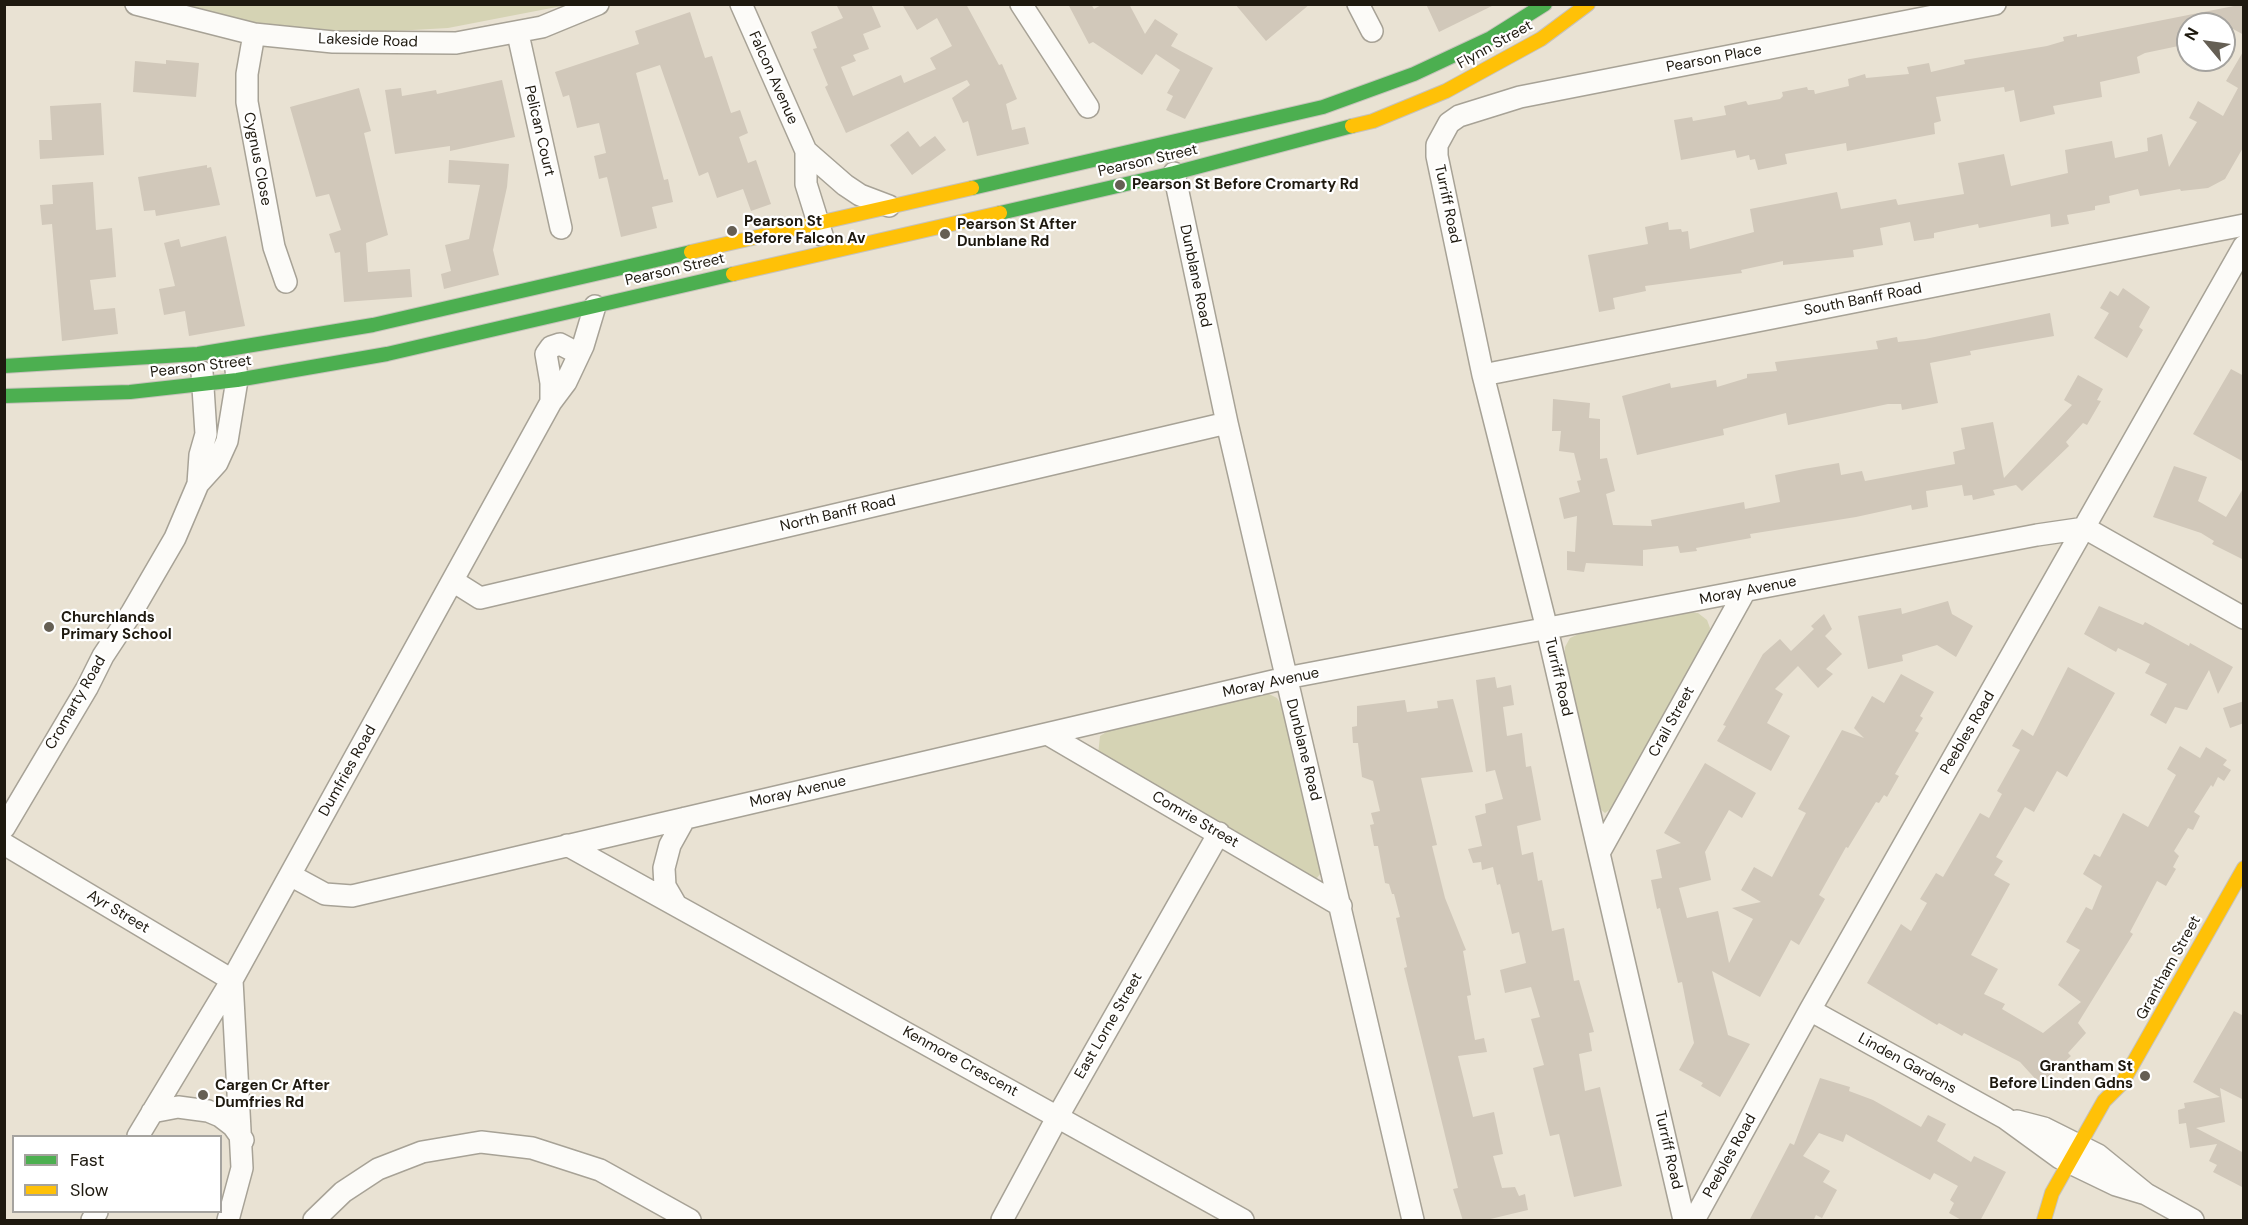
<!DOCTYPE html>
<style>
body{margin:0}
#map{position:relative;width:2248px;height:1225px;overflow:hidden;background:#e9e2d3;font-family:"DM Sans",sans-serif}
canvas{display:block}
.frame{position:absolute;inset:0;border:6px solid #1e190f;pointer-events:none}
.legend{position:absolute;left:12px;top:1135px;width:210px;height:78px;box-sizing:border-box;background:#fff;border:2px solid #a5a39f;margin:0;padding:8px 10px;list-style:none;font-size:18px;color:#1e190f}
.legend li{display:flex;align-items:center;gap:12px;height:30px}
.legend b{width:30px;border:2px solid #a5a39f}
.north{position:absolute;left:2176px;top:12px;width:60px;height:60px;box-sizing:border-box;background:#fff;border:2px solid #a5a39f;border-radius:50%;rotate:299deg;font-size:16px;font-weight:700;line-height:24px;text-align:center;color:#1e190f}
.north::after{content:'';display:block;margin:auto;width:21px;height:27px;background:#655f54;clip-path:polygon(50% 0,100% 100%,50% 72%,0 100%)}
</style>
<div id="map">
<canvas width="2248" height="1225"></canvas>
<div class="frame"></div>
<ul class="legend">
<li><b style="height:8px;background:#4caf50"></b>Fast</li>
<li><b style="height:8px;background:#ffc107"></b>Slow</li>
</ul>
<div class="north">N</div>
</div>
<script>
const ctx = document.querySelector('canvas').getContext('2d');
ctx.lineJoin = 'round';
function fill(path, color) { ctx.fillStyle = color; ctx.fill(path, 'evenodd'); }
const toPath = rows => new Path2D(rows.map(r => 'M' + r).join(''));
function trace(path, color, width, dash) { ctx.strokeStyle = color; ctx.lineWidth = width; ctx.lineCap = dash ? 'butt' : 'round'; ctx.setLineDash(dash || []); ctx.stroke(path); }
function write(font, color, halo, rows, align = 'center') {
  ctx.font = font + ' "DM Sans",sans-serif'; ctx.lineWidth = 4.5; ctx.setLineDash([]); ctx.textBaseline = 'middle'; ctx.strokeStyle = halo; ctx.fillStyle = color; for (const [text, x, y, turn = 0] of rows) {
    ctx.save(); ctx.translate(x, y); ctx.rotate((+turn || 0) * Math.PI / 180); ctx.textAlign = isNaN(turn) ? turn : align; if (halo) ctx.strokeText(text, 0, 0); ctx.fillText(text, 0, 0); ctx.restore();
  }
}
fill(toPath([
 [172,5,567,5,448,28,359,33,251,26],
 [1688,612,1698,613,1707,620,1710,628,1708,637,1612,808,1605,813,1599,808,1564,662,1565,647,1570,638,1583,632],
 [1267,693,1277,698,1283,708,1322,872,1316,879,1098,755,1100,736,1111,729]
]), '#d5d3b4');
fill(toPath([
 [836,4,871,4,881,27,863,34,869,49,853,55,856,61,841,67,853,96,901,75,904,83,936,69,930,58,952,46,937,18,917,30,902,4,966,4,999,65,1002,64,1017,99,1006,104,1012,130,1025,127,1029,144,977,156,968,121,963,123,952,98,970,85,967,80,846,133,825,87,828,85,813,49,817,48,811,32,843,18],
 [1068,4,1091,4,1094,9,1103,4,1129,4,1145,34,1155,19,1178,34,1171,46,1213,68,1185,119,1166,110,1173,96,1167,93,1180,70,1156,54,1142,75,1093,42,1089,44],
 [1235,4,1310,4,1266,41],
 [1426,4,1496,4,1439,32],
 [2244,4,2244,35,2224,24,2188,24,2188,44,2145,53,2137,57,2140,73,2100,82,2102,97,2053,106,2055,114,2020,122,2014,90,2005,92,2004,87,1936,97,1941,121,1934,123,1935,134,1914,138,1847,151,1846,143,1785,154,1787,164,1758,170,1755,159,1750,160,1749,155,1737,158,1735,150,1681,160,1674,120,1692,117,1693,121,1726,115,1724,106,1746,101,1748,105,1780,99,1783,96,1782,92,1807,87,1808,90,1814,90,1815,94,1849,86,1848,79,1865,74,1866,78,1909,74,1907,67,1929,63,1931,72,1965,64,1964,60,2047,46,2064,41,2063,37,2077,34,2077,37],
 [690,12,705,58,712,56,731,113,740,110,748,133,739,137,748,163,756,160,771,204,751,211,743,189,717,198,708,172,699,176,660,65,636,73,664,180,668,179,673,202,652,207,657,228,621,237,607,177,599,179,594,156,606,153,599,123,577,128,569,95,563,97,555,72,639,44,635,31],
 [2244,50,2244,146,2225,179,2208,188,2181,191,2180,189,2140,196,2138,189,2109,196,2110,203,2095,206,2095,210,2067,215,2069,224,2051,227,2050,214,1979,228,1978,224,1934,233,1934,238,1914,241,1910,222,1880,228,1883,245,1853,250,1854,257,1783,265,1783,261,1741,270,1742,273,1645,286,1646,291,1613,298,1615,309,1599,312,1588,255,1648,244,1645,227,1668,222,1669,230,1681,229,1682,232,1688,231,1690,249,1754,232,1750,209,1837,192,1841,209,1896,199,1898,205,1964,194,1958,163,2004,154,2011,186,2068,173,2065,150,2112,141,2115,158,2148,151,2147,138,2162,134,2169,167,2197,122,2189,118,2198,101,2223,116,2238,88,2226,81],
 [166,60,199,63,196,97,133,92,135,61,166,64],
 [502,80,515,137,450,151,450,146,395,154,385,90,401,88,402,96,436,90,437,94],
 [359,88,371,131,364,133,388,235,366,243,368,272,410,269,412,297,344,302,340,252,335,253,329,234,341,230,329,194,316,197,290,107],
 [101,103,104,155,40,159,39,140,52,140,50,106],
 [908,131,920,147,935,136,946,150,912,175,890,145],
 [449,160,509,164,507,187,493,250,499,275,444,289,441,274,451,271,445,245,469,239,480,185,448,183],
 [207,165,207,168,211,167,220,205,156,216,155,210,144,211,138,177],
 [93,182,96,230,112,228,116,277,90,280,94,310,115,308,118,334,62,341,52,224,42,225,40,205,53,204,52,185],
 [226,236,245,326,189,336,185,311,164,315,159,289,175,286,164,243,179,239,181,247],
 [2123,288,2150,307,2139,327,2143,330,2127,358,2094,338,2109,313,2100,308,2110,291,2118,296],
 [2050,313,2054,336,1970,351,1971,355,1930,363,1938,403,1902,410,1901,404,1888,404,1788,425,1786,413,1723,429,1724,435,1637,455,1622,396,1670,383,1671,388,1716,380,1717,387,1747,378,1747,374,1777,371,1775,362,1878,349,1876,341,1897,337,1898,342,1925,339],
 [2231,369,2244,376,2244,462,2193,434],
 [2078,375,2103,389,2097,400,2101,401,2087,425,2083,423,2066,442,2069,446,2022,491,2016,485,1993,490,1995,495,1973,500,1972,495,1964,496,1962,485,1926,491,1928,507,1912,510,1911,505,1856,517,1750,534,1751,538,1696,548,1697,551,1680,553,1678,546,1643,550,1643,566,1586,563,1584,572,1567,570,1567,551,1575,552,1577,516,1564,519,1559,498,1580,492,1577,481,1581,480,1574,453,1559,451,1561,431,1552,431,1553,399,1590,403,1589,418,1600,419,1600,459,1607,458,1615,491,1606,494,1613,525,1652,526,1651,520,1744,502,1745,509,1780,502,1775,475,1804,469,1839,463,1841,475,1862,471,1865,481,1955,464,1953,452,1965,449,1961,428,1993,422,2004,478,2072,405,2064,400],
 [2174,466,2207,477,2198,501,2226,517,2244,487,2244,560,2212,544,2214,541,2201,533,2153,517],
 [1948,601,1952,614,1973,626,1956,657,1937,645,1902,655,1903,661,1868,669,1858,616,1901,608,1902,614],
 [2099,606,2143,625,2145,622,2189,646,2190,643,2233,667,2218,694,2209,670,2187,710,2175,707,2166,724,2150,715,2167,684,2145,673,2150,664,2118,648,2116,652,2084,634],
 [1824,614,1832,629,1825,636,1842,654,1826,669,1833,674,1818,688,1798,666,1775,689,1783,694,1767,723,1790,736,1771,771,1717,741,1726,726,1723,725,1763,654,1780,639,1791,651,1814,629,1811,626],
 [2068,667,2115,693,2067,777,2057,771,2034,812,2025,807,1996,857,2003,861,1994,875,2010,884,1971,955,1998,969,1984,994,2005,1004,2002,1009,2043,1033,2081,1002,2058,985,2080,950,2066,942,2086,907,2092,910,2102,886,2083,874,2094,854,2100,857,2123,813,2148,827,2176,775,2167,769,2180,746,2200,758,2206,747,2227,760,2223,765,2231,770,2224,781,2218,777,2213,787,2211,785,2194,812,2200,816,2193,830,2188,828,2174,851,2179,856,2173,867,2176,869,2166,886,2157,881,2130,932,2133,934,2078,1023,2086,1033,2068,1053,2071,1056,2040,1084,2020,1062,1964,1033,1962,1036,1939,1023,1937,1025,1867,983,1901,924,1911,931,1927,903,1920,899,1936,873,1943,877,1980,813,1989,818,2002,794,1997,791,2020,750,2012,746,2022,729,2033,736],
 [1901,674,1934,692,1920,716,1923,718,1915,731,1919,733,1895,774,1899,776,1887,797,1884,795,1879,803,1876,802,1848,848,1846,847,1819,895,1825,899,1799,945,1791,940,1760,997,1712,971,1728,1035,1750,1044,1720,1097,1701,1086,1703,1083,1679,1070,1694,1043,1682,982,1678,983,1660,908,1657,909,1651,880,1662,878,1656,850,1681,843,1664,833,1705,763,1756,793,1742,818,1729,810,1705,852,1711,880,1679,888,1687,918,1718,911,1729,963,1753,919,1732,908,1761,902,1741,890,1754,867,1772,877,1806,813,1798,809,1842,730,1864,738,1854,728,1872,696,1884,703],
 [1495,677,1497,688,1511,685,1514,705,1503,707,1507,736,1522,733,1526,767,1531,766,1541,820,1517,826,1522,855,1533,852,1538,881,1542,880,1552,931,1564,928,1574,981,1579,980,1594,1032,1589,1033,1592,1051,1579,1054,1585,1091,1600,1087,1622,1186,1574,1197,1559,1134,1550,1136,1533,1068,1544,1065,1531,1019,1540,1017,1531,987,1505,993,1500,970,1526,963,1519,932,1512,934,1500,884,1497,885,1493,867,1482,870,1481,862,1473,863,1468,849,1482,846,1475,816,1486,813,1485,804,1503,799,1495,770,1486,772,1476,680],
 [1453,699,1473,772,1421,778,1437,845,1432,846,1445,898,1466,950,1463,951,1471,995,1467,996,1475,1040,1484,1038,1487,1052,1458,1056,1473,1117,1494,1112,1503,1154,1493,1156,1502,1188,1515,1187,1519,1196,1525,1194,1528,1210,1482,1221,1463,1221,1453,1189,1458,1188,1404,968,1407,967,1396,918,1400,917,1394,894,1392,894,1389,884,1385,883,1378,846,1374,846,1370,825,1374,824,1371,813,1380,811,1373,781,1362,777,1358,743,1353,743,1352,727,1357,726,1357,706,1405,700,1407,712,1438,708,1437,701],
 [2244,701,2244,723,2230,728,2223,708],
 [2234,1011,2244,1016,2244,1100,2220,1088,2225,1122,2196,1128,2244,1153,2244,1188,2213,1172,2217,1165,2209,1161,2217,1144,2190,1148,2186,1123,2179,1124,2178,1110,2185,1108,2184,1103,2220,1097,2193,1082],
 [1820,1078,1850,1087,1849,1091,1873,1100,1921,1127,1928,1115,1946,1124,1937,1141,1971,1162,1974,1156,2006,1172,1980,1221,1963,1221,1949,1213,1954,1203,1950,1200,1958,1186,1934,1173,1930,1180,1846,1134,1843,1142,1819,1133,1803,1156,1830,1171,1823,1182,1837,1190,1822,1218,1816,1215,1813,1221,1749,1221,1790,1143,1794,1145]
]), '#d1c8ba');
const street = toPath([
 [136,4,254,34,333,42,456,43,542,27,598,4],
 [741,4,806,151,845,185,860,195,889,206],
 [1021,4,1088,107],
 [1358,4,1372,31],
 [254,34,247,74,247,102,274,247,286,282],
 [518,34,561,228],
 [806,151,806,184,822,235],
 [1174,173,1227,423,1413,1220],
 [1483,375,2244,225],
 [551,402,551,383,546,354,551,347,560,344,579,354],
 [198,484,200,455,206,434,202,372],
 [453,581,480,598,1227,423],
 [1049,735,1341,906],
 [4,828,87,688,103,656,132,612,175,538,198,484,217,463,227,441,237,380,236,369],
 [4,844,232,980,242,1168,228,1220],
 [567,845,1243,1220],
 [1599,853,1745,591],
 [290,875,325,894,352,896,1286,678,2037,535,2085,528,2244,618],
 [676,905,665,886,664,868,670,845,685,818],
 [1810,1010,2005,1118,2060,1158,2116,1185,2146,1194],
 [152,1112,178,1107,208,1111,220,1116,233,1126,243,1140],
 [2017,1121,2044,1128,2098,1155,2146,1194,2193,1220],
 [138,1136,232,980,551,402,566,382,583,346,595,306],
 [92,1220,97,1212],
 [314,1220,343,1192,378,1169,422,1152,481,1142,532,1148,600,1170,690,1220],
 [1002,1220,1058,1116,1219,833],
 [1684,1220,1547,629,1483,375,1437,156,1437,145,1449,123,1459,116,1520,97,1995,4],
 [1694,1220,1810,1010,2244,246]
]);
const fast = toPath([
 [972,188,1323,107,1414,74,1491,38,1545,4],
 [1000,213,1174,173,1352,126],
 [4,366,198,354,373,325,691,252],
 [4,396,130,392,237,380,387,354,733,274]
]);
const slow = toPath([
 [1352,126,1373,121,1446,91,1541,39,1588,4],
 [691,252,972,188],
 [733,274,1000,213],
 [2044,1220,2052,1193,2104,1101,2122,1083,2244,868]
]);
trace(street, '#a7a296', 24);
trace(fast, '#c6c2bb', 16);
trace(slow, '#c6c2bb', 16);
trace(street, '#fcfbf8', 21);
trace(fast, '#4caf50', 14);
trace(slow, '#ffc107', 14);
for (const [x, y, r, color] of [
 [1120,185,6,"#655f54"],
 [732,231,6,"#655f54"],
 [945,234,6,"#655f54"],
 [49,627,6,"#655f54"],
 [2145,1076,6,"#655f54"],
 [203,1095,6,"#655f54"]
]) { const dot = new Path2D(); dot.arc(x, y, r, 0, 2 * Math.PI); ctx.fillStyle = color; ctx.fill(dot); trace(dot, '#fff', 2); }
write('15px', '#1e190f', '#fff', [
 ["Lakeside Road",368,41,2],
 ["Flynn Street",1495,45,-29],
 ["Pearson Place",1714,59,-11],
 ["Falcon Avenue",773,78,66],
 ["Pelican Court",539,131,77],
 ["Cygnus Close",257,159,79],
 ["Pearson Street",1148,161,-13],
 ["Turriff Road",1447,204,78],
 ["Pearson Street",675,270,-13],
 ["Dunblane Road",1195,276,78],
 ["South Banff Road",1863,300,-11],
 ["Pearson Street",201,367,-7],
 ["North Banff Road",838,514,-13],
 ["Moray Avenue",1748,591,-11],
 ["Turriff Road",1558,677,77],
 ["Moray Avenue",1271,683,-12],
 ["Cromarty Road",76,703,-60],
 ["Crail Street",1672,722,-61],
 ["Peebles Road",1968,733,-60],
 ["Dunblane Road",1303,750,76],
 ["Dumfries Road",348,771,-61],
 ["Moray Avenue",798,792,-13],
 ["Comrie Street",1195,820,30],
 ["Ayr Street",118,912,31],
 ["Grantham Street",2169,968,-61],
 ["East Lorne Street",1109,1026,-60],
 ["Kenmore Crescent",960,1062,29],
 ["Linden Gardens",1907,1064,29],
 ["Turriff Road",1668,1150,77],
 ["Peebles Road",1730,1156,-61]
]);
write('bold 15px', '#1e190f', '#fff', [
 ["Pearson St Before Cromarty Rd",1132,185],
 ["Pearson St",744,222],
 ["Before Falcon Av",744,239],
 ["Pearson St After",957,225],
 ["Dunblane Rd",957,242],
 ["Churchlands",61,618],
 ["Primary School",61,635],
 ["Grantham St",2133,1067,"right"],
 ["Before Linden Gdns",2133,1084,"right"],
 ["Cargen Cr After",215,1086],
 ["Dumfries Rd",215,1103]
], 'left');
</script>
